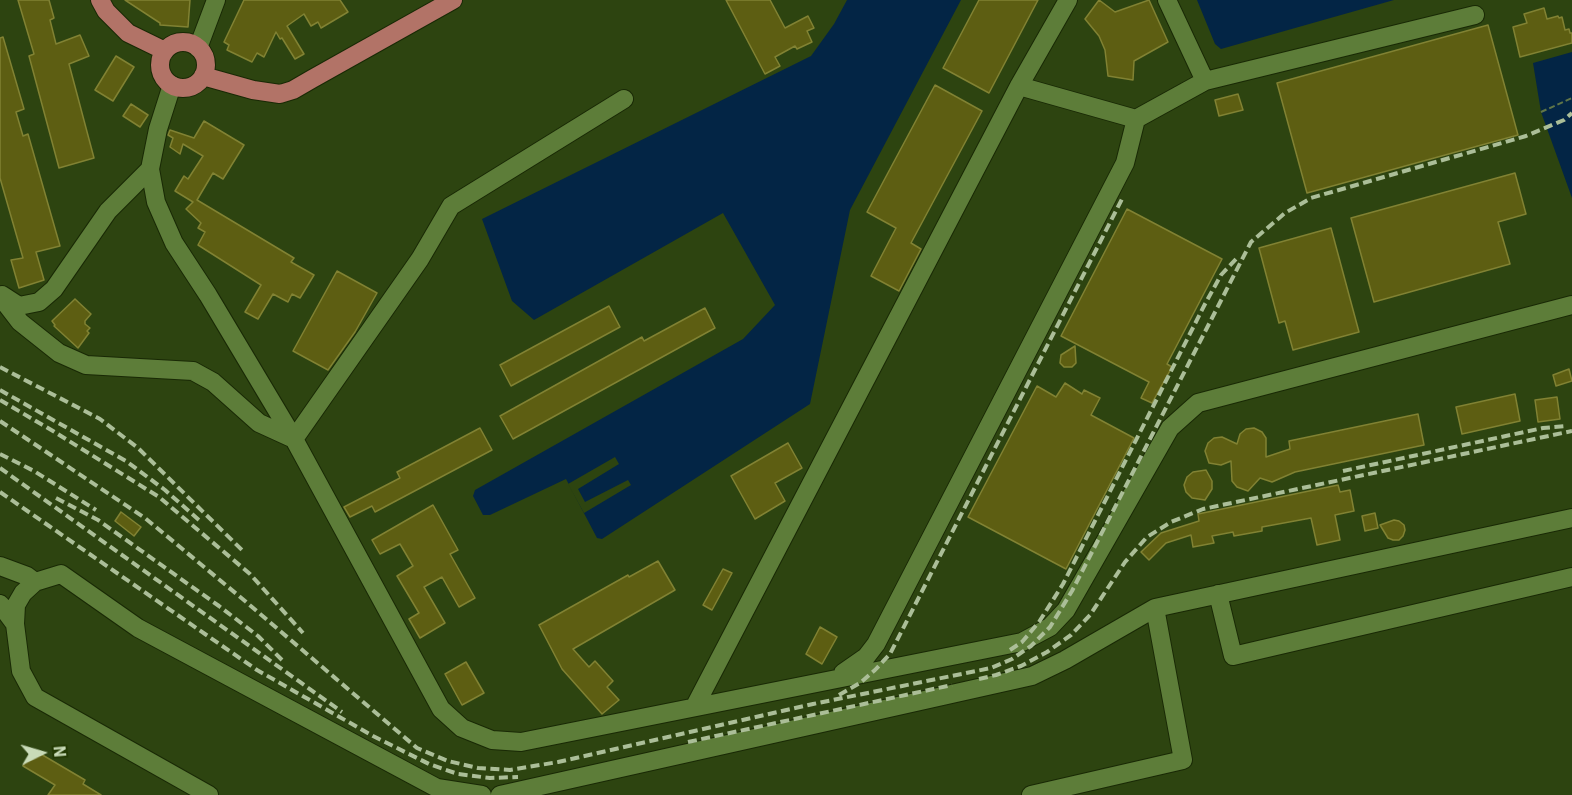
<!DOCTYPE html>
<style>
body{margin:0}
#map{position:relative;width:1572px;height:795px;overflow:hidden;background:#2d4410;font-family:"IBM Plex Sans",sans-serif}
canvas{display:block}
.north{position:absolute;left:12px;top:723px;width:60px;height:60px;-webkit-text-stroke:4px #233a03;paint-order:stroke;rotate:85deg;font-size:16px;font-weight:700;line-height:24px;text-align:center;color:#c9dbb8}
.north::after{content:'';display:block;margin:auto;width:21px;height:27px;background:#c9dbb8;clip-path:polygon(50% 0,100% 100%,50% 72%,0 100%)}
</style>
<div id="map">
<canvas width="1572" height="795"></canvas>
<div class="north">N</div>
</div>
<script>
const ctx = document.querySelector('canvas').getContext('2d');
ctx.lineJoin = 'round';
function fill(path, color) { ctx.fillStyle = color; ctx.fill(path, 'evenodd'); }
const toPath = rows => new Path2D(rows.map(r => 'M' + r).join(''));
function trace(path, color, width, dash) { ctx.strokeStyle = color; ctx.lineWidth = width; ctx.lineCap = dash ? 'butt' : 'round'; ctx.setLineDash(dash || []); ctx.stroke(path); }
fill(toPath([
 [847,0,961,0,850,210,810,404,602,539,597,538,566,479,490,515,483,515,473,496,475,490,743,339,775,305,723,213,534,320,512,301,482,219,811,56,834,24],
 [1197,0,1394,0,1221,49,1215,44],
 [1572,52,1572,198,1541,112,1533,63]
]), '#032545');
fill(toPath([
 [615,457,619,464,578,489,585,502,628,480,631,485,584,513,568,484]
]), '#2d4410');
const building = toPath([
 [18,0,49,0,54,18,50,20,56,44,80,35,89,56,69,64,94,158,59,168,29,56,34,54,18,0],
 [125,0,190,0,188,27,160,25,160,23,125,0],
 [244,0,340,0,348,12,321,28,318,22,311,26,304,14,287,26,304,54,295,59,282,38,280,39,276,32,264,57,257,53,252,62,227,50,229,45,224,42,244,0],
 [726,0,770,0,785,28,808,16,814,28,807,31,812,42,797,49,795,46,775,57,780,66,765,74,726,0],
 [979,0,1038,0,989,93,943,68,979,0],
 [1099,0,1115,12,1149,0,1168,42,1134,61,1133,80,1108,76,1105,50,1099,36,1085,19,1099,0],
 [1544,8,1547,19,1558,16,1559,18,1562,17,1565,30,1569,29,1570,33,1572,33,1572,43,1520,57,1513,27,1527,23,1524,14,1544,8],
 [1488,25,1518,135,1307,193,1277,83,1488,25],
 [3,37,24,109,16,112,23,136,28,134,60,246,36,252,44,280,19,288,11,260,23,258,0,178,0,38,3,37],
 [116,56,134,67,113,101,95,90,116,56],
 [935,85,982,111,911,243,921,249,899,291,871,276,896,228,867,212,935,85],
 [1238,94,1243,110,1219,116,1215,100,1238,94],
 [131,104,148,115,140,127,123,116,131,104],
 [204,121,244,145,223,179,213,173,197,200,294,258,291,262,314,275,300,298,292,294,288,302,273,294,258,319,245,312,261,285,198,245,205,232,198,228,201,223,186,209,193,202,175,191,184,176,188,179,203,156,183,144,180,154,170,147,173,138,168,135,170,130,194,138,204,121],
 [1515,173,1526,214,1498,222,1510,264,1374,302,1351,218,1515,173],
 [1127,209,1222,259,1167,364,1172,367,1152,403,1141,398,1149,382,1061,336,1127,209],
 [1331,228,1359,332,1293,350,1285,321,1279,323,1259,248,1331,228],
 [337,271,377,293,355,332,328,370,293,351,337,271],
 [75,299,91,314,85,321,85,324,90,328,87,331,89,333,78,348,54,326,55,325,52,321,75,299],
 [609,306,620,327,511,386,500,365,609,306],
 [705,308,715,328,513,439,500,416,642,337,644,341,705,308],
 [1075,346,1076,363,1072,367,1064,367,1060,363,1061,355,1075,346],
 [1569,369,1572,381,1556,386,1553,375,1569,369],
 [1065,383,1082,394,1084,390,1100,398,1091,415,1134,438,1066,569,968,517,1037,386,1056,397,1065,383],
 [1515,394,1520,421,1462,434,1456,407,1515,394],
 [1557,397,1560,419,1538,422,1535,400,1557,397],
 [1418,414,1424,445,1295,472,1272,482,1260,478,1248,491,1237,487,1232,481,1231,461,1221,465,1209,463,1205,451,1208,443,1214,438,1222,437,1237,444,1240,434,1246,429,1254,428,1262,432,1266,438,1266,457,1290,449,1289,441,1418,414],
 [480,428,492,450,375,512,372,506,350,517,344,507,400,478,397,472,480,428],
 [788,443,802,468,775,483,785,501,755,519,731,476,788,443],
 [1206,470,1212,481,1212,489,1205,500,1192,498,1186,492,1184,485,1187,477,1193,472,1206,470],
 [1338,485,1340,492,1350,490,1354,511,1335,515,1340,540,1317,545,1311,518,1262,527,1262,531,1234,536,1233,532,1212,536,1214,543,1193,547,1191,535,1166,543,1149,560,1141,552,1161,533,1199,521,1198,514,1338,485],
 [433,505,458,550,450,554,475,598,459,607,442,577,424,587,445,623,420,638,409,619,419,613,397,576,413,566,400,544,380,554,372,540,433,505],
 [121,512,141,527,134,536,115,521,121,512],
 [1375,513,1378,528,1365,531,1362,516,1375,513],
 [1394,520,1399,521,1404,525,1405,530,1403,536,1399,540,1393,540,1388,538,1380,525,1394,520],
 [658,561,675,590,573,649,589,667,595,661,613,681,607,687,619,700,602,714,562,669,539,625,628,575,629,577,658,561],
 [723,569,732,573,712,610,703,605,723,569],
 [820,627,837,637,822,664,806,654,820,627],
 [466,662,484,693,462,705,445,674,466,662],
 [34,750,85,780,83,784,101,795,48,795,55,785,23,766,34,750]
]);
fill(building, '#5d5e12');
trace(building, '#818233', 1.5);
const minor = toPath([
 [1167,0,1205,81],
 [198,48,216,0],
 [172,85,158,129,150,169,156,202,174,243,208,295,294,439,441,709,462,728,492,740,521,742,1022,642,1050,627,1066,610,1170,428,1198,403,1572,305],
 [1019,86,1136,119,1205,81,1475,15],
 [2,295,19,306,39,302,54,289,108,211,150,169],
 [0,296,20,322,59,353,86,365,193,371,213,382,259,423,294,439,420,259,451,206,624,99],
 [0,566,27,576,35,582,61,574,138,628,437,788,482,795],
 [1218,594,1233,656,1572,577],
 [0,604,15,624,21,671,35,697,209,795],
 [15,624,16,605,23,593,35,582],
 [843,673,866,657,876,644,1125,163,1136,119],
 [695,706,1019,86,1068,0],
 [500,795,1032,676,1065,660,1155,608,1572,518],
 [1031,795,1183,760,1155,608]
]);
const major = toPath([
 [100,0,106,11,128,33,165,51],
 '160 65a23 23 0 1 1 46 0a23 23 0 1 1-46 0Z',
 [203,76,253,90,280,94,293,90,312,79,453,0]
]);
trace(minor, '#192905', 20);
trace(major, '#192905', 20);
trace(toPath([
 [1541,112,1572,98]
]), '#617648', 2, [6, 3]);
trace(minor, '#5d7d39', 18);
trace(major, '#b27367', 18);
trace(toPath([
 [0,367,100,419,138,448,244,552],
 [0,390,126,461,165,490,200,521],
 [0,400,53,431,159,497,250,574,303,633],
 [0,421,145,518,245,601,417,748,448,761,478,768,510,770,558,762,813,704,991,668,1012,659,1031,646,1050,627,1072,591,1251,242,1285,213,1311,198,1526,136,1564,120,1572,113],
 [0,454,34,471,96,510],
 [0,468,342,712],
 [1343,471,1543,428,1566,426],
 [0,492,257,670,373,736,429,764,458,774,490,778,518,777],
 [56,498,98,520,219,606,258,636,283,661],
 [1010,650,1022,642,1039,622,1063,584,1205,304,1221,275,1237,258],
 [979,679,996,675,1021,666,1047,652,1071,635,1090,615,1125,562,1147,537,1171,522,1203,509,1572,431],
 [839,695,860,683,875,670,890,654,1122,199],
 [688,742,952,685]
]), '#abbe98', 4, [9, 4.5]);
</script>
